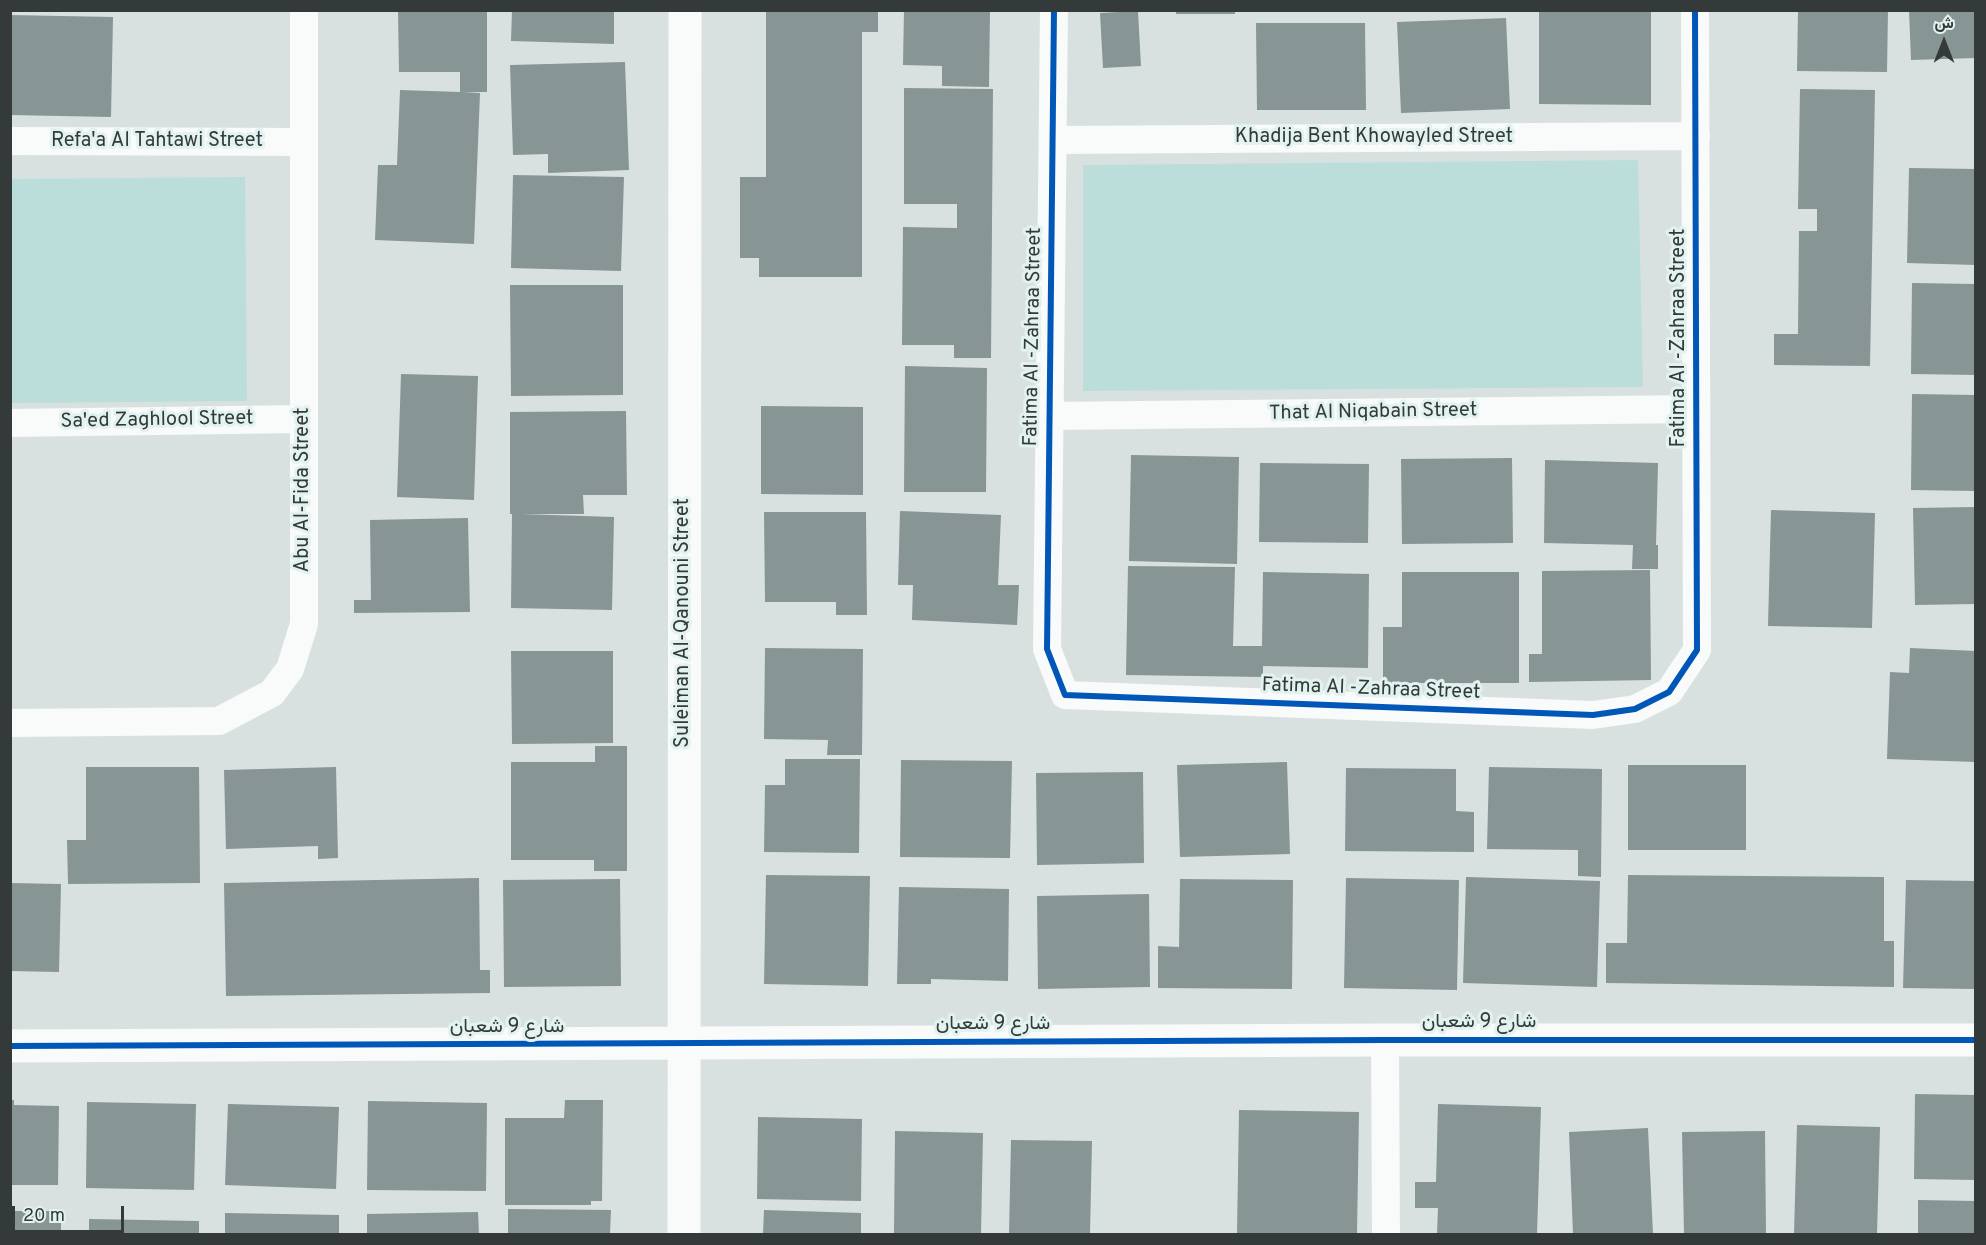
<!DOCTYPE html>
<meta charset="utf-8">
<style>
body{margin:0}
#map{position:relative;width:1986px;height:1245px;overflow:hidden;background:#d8e1e0;font-family:Overpass,Vazirmatn,sans-serif}
canvas{display:block}
.frame{position:absolute;inset:0;border:12px solid #333a39;pointer-events:none}
.north{position:absolute;left:1914px;top:12px;width:60px;height:60px;-webkit-text-stroke:4px #e1f2f0;paint-order:stroke;rotate:0deg;font-size:16px;font-weight:700;line-height:24px;text-align:center;color:#333a39}
.north::after{content:'';display:block;margin:auto;width:21px;height:27px;background:#333a39;clip-path:polygon(50% 0,100% 100%,50% 72%,0 100%)}
.scale{position:absolute;left:12px;top:1206px;width:112px;height:27px;box-sizing:border-box;border:3px solid #333a39;border-top:0;padding-left:8px;font-size:18px;line-height:21px;white-space:nowrap;color:#333a39;-webkit-text-stroke:4px #e1f2f0;paint-order:stroke}
</style>
<div id="map">
<canvas width="1986" height="1245"></canvas>
<div class="frame"></div>
<div class="north">ش</div>
<div class="scale">20 m</div>
</div>
<script>
const ctx = document.querySelector('canvas').getContext('2d');
ctx.lineJoin = 'round';
function fill(path, color) { ctx.fillStyle = color; ctx.fill(path, 'evenodd'); }
const toPath = rows => new Path2D(rows.map(r => 'M' + r).join(''));
function trace(path, color, width, dash) { ctx.strokeStyle = color; ctx.lineWidth = width; ctx.lineCap = dash ? 'butt' : 'round'; ctx.setLineDash(dash || []); ctx.stroke(path); }
function write(font, color, halo, rows, align = 'center') {
  ctx.font = font + ' Overpass,Vazirmatn,sans-serif'; ctx.lineWidth = 6; ctx.setLineDash([]); ctx.textBaseline = 'middle'; ctx.strokeStyle = halo; ctx.fillStyle = color; for (const [text, x, y, turn = 0] of rows) {
    ctx.save(); ctx.translate(x, y); ctx.rotate((+turn || 0) * Math.PI / 180); ctx.textAlign = isNaN(turn) ? turn : align; if (halo) ctx.strokeText(text, 0, 0); ctx.fillText(text, 0, 0); ctx.restore();
  }
}
fill(toPath([
 [1638,160,1643,387,1083,391,1083,165],
 [245,177,247,401,11,403,11,179]
]), '#bbdedb');
fill(toPath([
 [398,10,487,10,487,92,462,92,480,93,474,244,375,240,378,165,397,165,400,90,460,92,460,72,399,72],
 [512,10,614,10,614,44,511,41],
 [766,10,878,10,878,32,862,32,862,277,759,277,759,258,740,258,740,177,766,177],
 [904,10,990,10,989,87,942,86,942,66,903,65],
 [1176,10,1235,10,1235,14,1176,14],
 [1539,10,1651,10,1651,105,1539,104],
 [1798,10,1888,10,1887,72,1797,71],
 [1909,10,1976,10,1976,58,1911,60],
 [1138,11,1141,66,1103,68,1100,13],
 [10,15,113,17,111,117,10,115],
 [1506,18,1510,109,1401,113,1397,22],
 [1256,23,1365,23,1366,110,1257,110],
 [625,62,629,170,548,173,548,154,513,155,510,65],
 [904,88,993,89,991,358,954,358,954,345,902,345,903,227,957,228,957,204,904,204],
 [1800,89,1875,90,1870,366,1774,365,1774,334,1798,334,1799,231,1817,231,1817,209,1798,209],
 [1909,168,1976,169,1976,265,1907,263],
 [513,175,624,177,621,271,511,268],
 [1912,283,1976,284,1976,375,1911,374],
 [510,285,623,285,623,395,511,396],
 [905,366,987,368,986,492,904,492],
 [401,374,478,376,474,500,397,497],
 [1912,394,1976,395,1976,491,1911,490],
 [761,406,863,407,863,495,761,494],
 [626,411,627,495,583,495,584,514,521,514,614,517,612,610,511,608,512,514,510,514,510,412],
 [1131,455,1239,457,1237,564,1129,561],
 [1512,458,1513,543,1402,544,1401,459],
 [1545,460,1658,463,1656,545,1658,545,1658,569,1632,569,1633,545,1544,543],
 [1260,463,1369,464,1368,543,1259,542],
 [1976,507,1976,604,1915,605,1913,508],
 [1771,510,1875,513,1872,628,1768,626],
 [900,511,1001,515,998,585,1019,585,1017,625,912,620,913,585,898,585],
 [764,512,866,512,867,615,836,615,836,602,765,602],
 [468,518,470,612,354,613,354,600,371,600,370,520],
 [1128,566,1235,567,1233,646,1262,646,1263,572,1369,574,1368,668,1263,666,1263,677,1126,675],
 [1650,570,1651,680,1529,682,1529,654,1542,654,1542,571],
 [1402,572,1519,572,1519,683,1383,683,1383,627,1402,627],
 [765,648,863,649,862,755,827,755,828,740,764,739],
 [1910,648,1976,651,1976,762,1887,759,1890,672,1909,673],
 [511,651,613,651,613,743,512,744],
 [595,746,627,746,627,871,594,871,594,860,511,860,511,762,595,762],
 [785,759,860,759,859,853,764,852,765,785,785,785],
 [901,760,1012,761,1010,858,900,857],
 [1287,762,1290,854,1180,857,1177,765],
 [1628,765,1746,765,1746,850,1628,850],
 [86,767,199,767,200,883,68,884,67,840,86,840],
 [336,767,338,858,318,859,318,846,226,849,224,770],
 [1489,767,1602,769,1601,877,1578,876,1578,850,1487,849],
 [1346,768,1456,769,1456,811,1474,812,1474,852,1345,851],
 [1143,772,1144,863,1037,865,1036,773],
 [766,875,870,876,868,986,764,984],
 [1628,875,1884,877,1884,941,1894,941,1894,987,1606,983,1606,943,1627,943],
 [1466,877,1600,881,1597,987,1463,983],
 [479,878,480,970,490,970,490,993,226,996,224,883],
 [1346,878,1459,880,1457,990,1344,988],
 [620,879,621,986,504,987,503,880],
 [1180,879,1293,880,1292,989,1158,988,1158,946,1179,947],
 [1906,880,1976,881,1976,989,1903,988],
 [10,883,61,884,59,972,10,971],
 [899,887,1009,889,1008,981,931,979,931,984,897,984],
 [1149,894,1150,987,1038,989,1037,896],
 [1915,1094,1976,1095,1976,1180,1914,1179],
 [10,1100,14,1100,14,1105,59,1106,58,1185,10,1185],
 [565,1100,603,1100,602,1201,591,1201,591,1205,505,1205,505,1118,564,1118],
 [368,1101,487,1103,486,1191,367,1190],
 [87,1102,196,1104,194,1190,86,1188],
 [228,1104,339,1107,336,1189,225,1185],
 [1438,1104,1541,1107,1537,1234,1437,1234,1438,1208,1415,1208,1415,1182,1436,1182],
 [1239,1110,1359,1112,1357,1234,1237,1234],
 [758,1117,862,1119,861,1201,757,1199],
 [1797,1125,1880,1127,1877,1234,1794,1234],
 [1648,1128,1653,1234,1573,1234,1569,1132],
 [895,1131,983,1133,981,1234,894,1234],
 [1765,1131,1766,1234,1684,1234,1682,1132],
 [1011,1140,1092,1141,1090,1234,1009,1234],
 [1918,1200,1976,1201,1976,1234,1918,1234],
 [508,1209,611,1210,610,1234,508,1234],
 [764,1210,861,1213,861,1234,763,1234],
 [10,1211,61,1211,61,1234,10,1234],
 [478,1212,479,1234,367,1234,367,1214],
 [225,1213,339,1215,339,1234,225,1234],
 [89,1219,199,1221,199,1234,89,1234]
]), '#879594');
trace(toPath([
 [1054,10,1047,649,1065,695,1593,715,1635,709,1669,692,1697,650,1695,10],
 [1053,140,1696,136],
 [10,141,304,142],
 [1050,416,1696,409],
 [10,423,304,419],
 [10,723,219,721,272,693,290,669,304,624,304,10],
 [1385,1040,1386,1234]
]), '#f9fafa', 28);
trace(toPath([
 [10,1046,1385,1040,1976,1040],
 [684,1234,685,10]
]), '#f9fafa', 33);
trace(toPath([
 [1054,10,1047,649,1065,695,1593,715,1635,709,1669,692,1697,650,1695,10],
 [10,1046,1385,1040,1976,1040]
]), '#0057b8', 6);
write('20px', '#333a39', '#e1f2f0', [
 ["Khadija Bent Khowayled Street",1374,138],
 ["Refa'a Al Tahtawi Street",157,142],
 ["Fatima Al -Zahraa Street",1034,337,-89],
 ["Fatima Al -Zahraa Street",1680,338,-90],
 ["That Al Niqabain Street",1373,413,-1],
 ["Sa'ed Zaghlool Street",157,421,-1],
 ["Abu Al-Fida Street",304,490,-90],
 ["Suleiman Al-Qanouni Street",684,623,-90],
 ["Fatima Al -Zahraa Street",1371,690,2],
 ["شارع 9 شعبان",1479,1023],
 ["شارع 9 شعبان",993,1025],
 ["شارع 9 شعبان",507,1028]
]);
</script>
